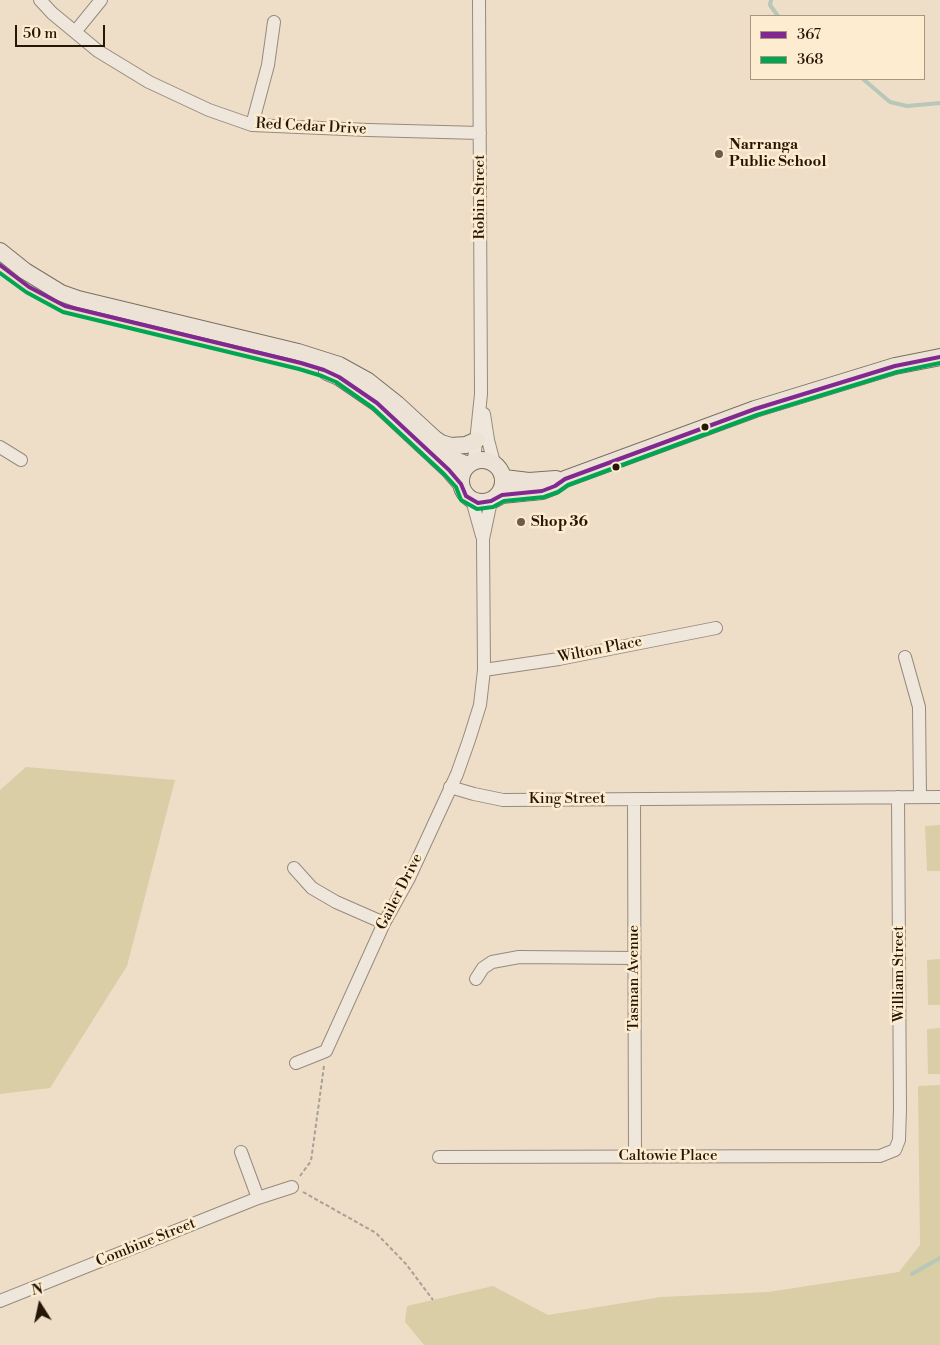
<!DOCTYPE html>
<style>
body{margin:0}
#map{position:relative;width:940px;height:1345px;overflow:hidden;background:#eedec8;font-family:"Libre Bodoni",serif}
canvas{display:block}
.legend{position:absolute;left:750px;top:15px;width:175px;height:65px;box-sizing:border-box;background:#feecd1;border:1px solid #a79780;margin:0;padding:6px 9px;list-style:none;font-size:15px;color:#241706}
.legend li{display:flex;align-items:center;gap:10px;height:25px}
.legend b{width:25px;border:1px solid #a79780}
.north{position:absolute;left:15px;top:1280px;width:50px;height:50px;-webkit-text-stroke:4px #feecd1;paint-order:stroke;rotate:350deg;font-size:14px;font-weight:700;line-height:20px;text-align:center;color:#241706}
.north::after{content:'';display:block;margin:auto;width:18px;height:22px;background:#241706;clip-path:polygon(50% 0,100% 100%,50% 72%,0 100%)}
.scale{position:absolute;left:15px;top:25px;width:90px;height:22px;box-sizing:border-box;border:2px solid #241706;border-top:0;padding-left:6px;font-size:15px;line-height:18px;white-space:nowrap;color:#241706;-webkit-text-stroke:4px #feecd1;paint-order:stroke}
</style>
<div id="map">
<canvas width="940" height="1345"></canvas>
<ul class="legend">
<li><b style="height:6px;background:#812990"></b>367</li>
<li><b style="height:6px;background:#00a651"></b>368</li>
</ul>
<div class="north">N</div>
<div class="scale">50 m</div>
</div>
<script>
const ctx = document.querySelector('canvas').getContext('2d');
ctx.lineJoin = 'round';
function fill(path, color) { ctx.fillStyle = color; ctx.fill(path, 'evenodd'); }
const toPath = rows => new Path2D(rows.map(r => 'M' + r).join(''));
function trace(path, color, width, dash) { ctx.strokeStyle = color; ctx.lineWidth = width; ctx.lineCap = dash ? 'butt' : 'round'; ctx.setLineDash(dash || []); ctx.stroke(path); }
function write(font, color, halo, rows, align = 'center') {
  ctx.font = font + ' "Libre Bodoni",serif'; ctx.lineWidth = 5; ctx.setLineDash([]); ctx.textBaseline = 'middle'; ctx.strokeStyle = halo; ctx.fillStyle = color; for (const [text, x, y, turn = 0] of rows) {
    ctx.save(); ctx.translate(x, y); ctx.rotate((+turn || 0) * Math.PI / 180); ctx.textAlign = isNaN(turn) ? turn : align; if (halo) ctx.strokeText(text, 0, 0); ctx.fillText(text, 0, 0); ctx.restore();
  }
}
fill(toPath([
 [26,767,175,780,127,966,50,1088,0,1094,0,790],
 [940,825,940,871,927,871,925,826],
 [940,959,940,1005,928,1005,927,960],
 [940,1028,940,1074,928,1074,927,1029],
 [940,1085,940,1345,424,1345,405,1322,407,1306,493,1286,548,1315,661,1297,768,1292,899,1272,920,1245,918,1086]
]), '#d9cea5');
trace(toPath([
 [771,0,770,5,778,16],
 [863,79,890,102,907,106,940,103],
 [912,1274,940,1258]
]), '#b7c7b8', 4);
const minor = toPath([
 [40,0,52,13,98,51,149,82,209,110,252,125,368,130,480,133],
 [75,32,101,0],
 [252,125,268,65,274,22],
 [484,414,488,440,494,463],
 [0,447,21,460],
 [474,461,481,394,479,0],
 [472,500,482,536],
 [905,657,919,707,920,797],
 [484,670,559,659,716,628],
 [450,787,474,794,503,800,940,797],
 [634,799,635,1156],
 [294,868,312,888,336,902,384,923],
 [476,979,483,968,492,962,519,957,634,958],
 [296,1063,326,1051,384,923,409,878,457,774,469,740,480,705,484,670,483,539,491,501],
 [241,1152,258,1198],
 [439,1157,880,1156,895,1150,899,1140,900,1109,898,797],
 [0,1301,258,1198,292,1187]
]);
const major = toPath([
 [0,251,25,271,61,293,78,299,298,352,339,365,368,381,397,404,435,439,450,458,468,465],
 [327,372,339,377,377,403,449,470,461,484],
 [435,439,441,443,451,446,466,445,477,440],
 '461 481a21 21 0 1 1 42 0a21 21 0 1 1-42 0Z',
 [504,478,529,481,556,479],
 [495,499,502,495,542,491,555,486,565,479,755,409,895,366,940,357]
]);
trace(minor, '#958b7d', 14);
trace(major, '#797063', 18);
trace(toPath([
 [300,1176,311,1161,324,1066],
 [303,1192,376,1233,406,1264,433,1300]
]), '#a7a096', 2, [4, 2.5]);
trace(minor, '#efe7dc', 12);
trace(major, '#ece3d6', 16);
trace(toPath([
 [0,265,29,287,65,306,301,363,324,370,339,377,377,403,449,470,461,484,466,496,478,503,491,501,502,495,542,491,555,486,565,479,755,409,895,366,940,357]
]), '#812990', 4);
trace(toPath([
 [0,273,26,292,63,312,299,369,322,376,336,382,373,408,444,474,456,487,461,500,477,509,493,507,504,501,544,497,558,492,568,485,757,415,897,372,940,363]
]), '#00a651', 4);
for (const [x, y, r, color] of [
 [719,154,5,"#6b5d4a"],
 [705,427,4.5,"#241706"],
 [616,467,4.5,"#241706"],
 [521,522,5,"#6b5d4a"]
]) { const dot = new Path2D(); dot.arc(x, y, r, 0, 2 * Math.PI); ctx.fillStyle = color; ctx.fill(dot); trace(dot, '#feecd1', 2); }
write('15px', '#241706', '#feecd1', [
 ["Red Cedar Drive",311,127,3],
 ["Robin Street",480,197,-90],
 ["Wilton Place",600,650,-11],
 ["King Street",567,799],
 ["Gailer Drive",400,892,-63],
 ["William Street",899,974,-90],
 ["Tasman Avenue",634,978,-90],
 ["Caltowie Place",668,1156],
 ["Combine Street",146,1243,-22]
]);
write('bold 15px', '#241706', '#feecd1', [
 ["Narranga",729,145],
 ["Public School",729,162],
 ["Shop 36",531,522]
], 'left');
</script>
